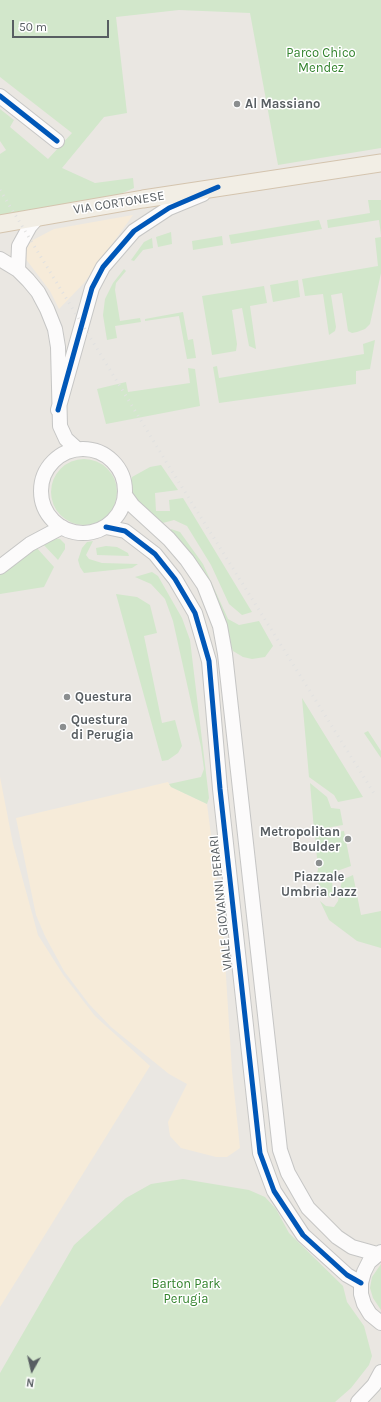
<!DOCTYPE html>
<style>
body{margin:0}
#map{position:relative;width:381px;height:1402px;overflow:hidden;background:#eae7e2;font-family:Karla,sans-serif}
canvas{display:block}
.north{position:absolute;left:12px;top:1350px;width:40px;height:40px;-webkit-text-stroke:3px #fff;paint-order:stroke;rotate:188deg;font-size:11px;font-weight:700;line-height:16px;text-align:center;color:#585e62}
.north::after{content:'';display:block;margin:auto;width:14px;height:18px;background:#585e62;clip-path:polygon(50% 0,100% 100%,50% 72%,0 100%)}
.scale{position:absolute;left:12px;top:20px;width:97px;height:18px;box-sizing:border-box;border:2px solid #585e62;border-top:0;padding-left:5px;font-size:12px;line-height:14px;white-space:nowrap;color:#585e62;-webkit-text-stroke:3px #fff;paint-order:stroke}
</style>
<div id="map">
<canvas width="381" height="1402"></canvas>
<div class="north">N</div>
<div class="scale">50 m</div>
</div>
<script>
const ctx = document.querySelector('canvas').getContext('2d');
ctx.lineJoin = 'round';
function fill(path, color) { ctx.fillStyle = color; ctx.fill(path, 'evenodd'); }
const toPath = rows => new Path2D(rows.map(r => 'M' + r).join(''));
function trace(path, color, width, dash) { ctx.strokeStyle = color; ctx.lineWidth = width; ctx.lineCap = dash ? 'butt' : 'round'; ctx.setLineDash(dash || []); ctx.stroke(path); }
function write(font, color, halo, rows, align = 'center') {
  ctx.font = font + ' Karla,sans-serif'; ctx.lineWidth = 3; ctx.setLineDash([]); ctx.textBaseline = 'middle'; ctx.strokeStyle = halo; ctx.fillStyle = color; for (const [text, x, y, turn = 0] of rows) {
    ctx.save(); ctx.translate(x, y); ctx.rotate((+turn || 0) * Math.PI / 180); ctx.textAlign = isNaN(turn) ? turn : align; if (halo) ctx.strokeText(text, 0, 0); ctx.fillText(text, 0, 0); ctx.restore();
  }
}
fill(toPath([
 [133,215,84,283,59,309,50,291,25,258,25,251,31,241,54,229],
 [0,777,13,844,38,935,64,976,95,1016,150,1066,0,1307],
 [168,782,171,787,207,804,223,929,232,1071,240,1148,227,1157,216,1157,181,1148,170,1136,168,1122,187,1084,169,1074,111,1027,89,1004,64,971,45,936,36,915,16,818]
]), '#f6ebd9');
fill(toPath([
 [0,0,381,0,381,148,278,165,250,13,179,10,116,17,127,113,104,117,62,168,95,183,133,178,134,188,118,195,0,215,0,154,6,150,0,141,0,109,14,120,10,127,48,159,72,133,0,77],
 [368,200,381,200,381,235,379,220,328,228,327,220,370,213],
 [319,220,322,229,231,244,229,235],
 [171,232,172,244,158,247,156,237],
 [222,236,223,245,193,250,192,241],
 [381,237,381,273,370,324,365,329,357,332,352,333,348,331,342,293,331,295,336,327,335,331,329,335,323,294,305,296,302,279,378,266,375,238],
 [152,238,153,248,143,250,134,261,131,260,144,242],
 [124,269,126,271,116,283,115,290,120,321,140,318,141,322,115,326,117,338,107,340,103,315,105,299,113,283],
 [298,280,300,297,273,302,270,285],
 [264,286,267,303,250,306,256,349,249,346,242,308,232,310,237,344,236,351,212,355,202,296],
 [183,312,188,340,193,339,196,358,187,359,179,316,145,321,145,319],
 [375,340,370,369,356,371,356,384,219,403,213,367,217,366,219,378,364,354,363,344],
 [188,368,195,369,200,406,106,424,97,389,126,382,128,392,190,383],
 '51 492a33 33 0 1 1 66 0a33 33 0 1 1-66 0Z',
 [161,465,178,490,155,493,156,511,170,511,169,500,183,498,252,612,242,615,229,604,211,565,187,526,174,520,159,524,132,495,130,483,132,477,150,467],
 [171,529,180,532,203,564,228,619,239,625,259,621,273,646,265,657,252,659,243,657,233,651,223,625,168,533],
 [54,538,60,539,65,544,65,549,58,560,41,542],
 [93,541,86,555,89,559,102,563,138,564,132,568,84,573,80,567,78,560,82,548,87,542],
 [106,546,117,547,128,553,129,556,97,555,96,548],
 [36,547,54,567,44,587,0,594,0,573],
 [152,572,158,576,182,618,190,640,209,798,207,804,171,787,169,784,201,777,204,769,201,747,173,621,165,599,151,584,135,577],
 [116,594,137,597,150,605,157,633,144,636,162,723,175,720,182,746,178,753,168,760,162,761],
 [302,698,363,797,338,802,334,795,309,777],
 [368,731,381,751,381,758,364,733],
 [310,783,327,797,331,808,340,809,343,825,314,830],
 [344,831,351,866,337,871,332,879,333,895,330,898,314,878,318,870,315,835],
 [353,875,361,915,381,911,381,948,357,941,329,920,320,901,326,906,334,907,338,901,342,880],
 [183,1179,249,1190,265,1197,276,1209,289,1233,343,1286,347,1302,364,1326,372,1356,369,1365,351,1388,335,1402,0,1402,0,1373,74,1245,126,1198,151,1184],
 [381,1264,381,1310,373,1298,370,1288,372,1277]
]), '#d2e7cb');
const minor = toPath([
 [0,96,57,141],
 [0,259,18,270,28,280,38,292,47,309,55,329,58,347,60,426,66,439,77,449],
 [18,270,19,246,30,226,38,217],
 [58,410,92,288,103,267,134,231,169,208,203,194],
 '41 491a42 42 0 1 1 84 0a42 42 0 1 1-84 0Z',
 [125,495,133,506,169,539,187,560,204,585,220,626,225,654,280,1150,288,1173,308,1208,337,1237,352,1247,377,1254],
 [106,527,125,531,155,554,175,579,195,613,209,661,220,789,260,1153,274,1191,303,1235,347,1275,361,1283],
 [0,567,30,544,62,527],
 [381,1252,369,1262,364,1272,361,1283,361,1294,364,1304,370,1314,381,1323],
 [358,1402,374,1385,381,1372]
]);
const major = toPath([
 [0,224,143,199,381,163]
]);
trace(minor, '#c6c6c5', 16);
trace(major, '#d4c4ae', 19);
trace(minor, '#fcfbfb', 14);
trace(major, '#f2eee5', 17);
trace(toPath([
 [0,190,170,468,375,795]
]), '#e1e1e0', 3, [1, 5]);
trace(toPath([
 [0,96,57,141],
 [58,410,92,288,103,267,134,231,169,208,218,187],
 [106,527,125,531,155,554,175,579,195,613,209,661,220,789,260,1153,274,1191,303,1235,347,1275,361,1283]
]), '#0057b8', 5);
for (const [x, y, r, color] of [
 [237,104,4,"#8b8e8f"],
 [67,697,4,"#8b8e8f"],
 [63,727,4,"#8b8e8f"],
 [348,839,4,"#8b8e8f"],
 [319,863,4,"#8b8e8f"]
]) { const dot = new Path2D(); dot.arc(x, y, r, 0, 2 * Math.PI); ctx.fillStyle = color; ctx.fill(dot); trace(dot, '#fff', 1.5); }
write('13px', '#34842e', '#fff', [
 ["Parco Chico",321,53],
 ["Mendez",321,68],
 ["Barton Park",186,1284],
 ["Perugia",186,1299]
]);
write('bold 13px', '#585e62', '#fff', [
 ["Al Massiano",245,104],
 ["Questura",75,697],
 ["Questura",71,720],
 ["di Perugia",71,735],
 ["Metropolitan",340,832,"right"],
 ["Boulder",340,847,"right"],
 ["Piazzale",319,877,"center"],
 ["Umbria Jazz",319,892,"center"]
], 'left');
write('13px', '#585e62', '#fff', [
 ["VIA CORTONESE",119,203,-9],
 ["VIALE GIOVANNI PERARI",221,903,-96]
]);
</script>
